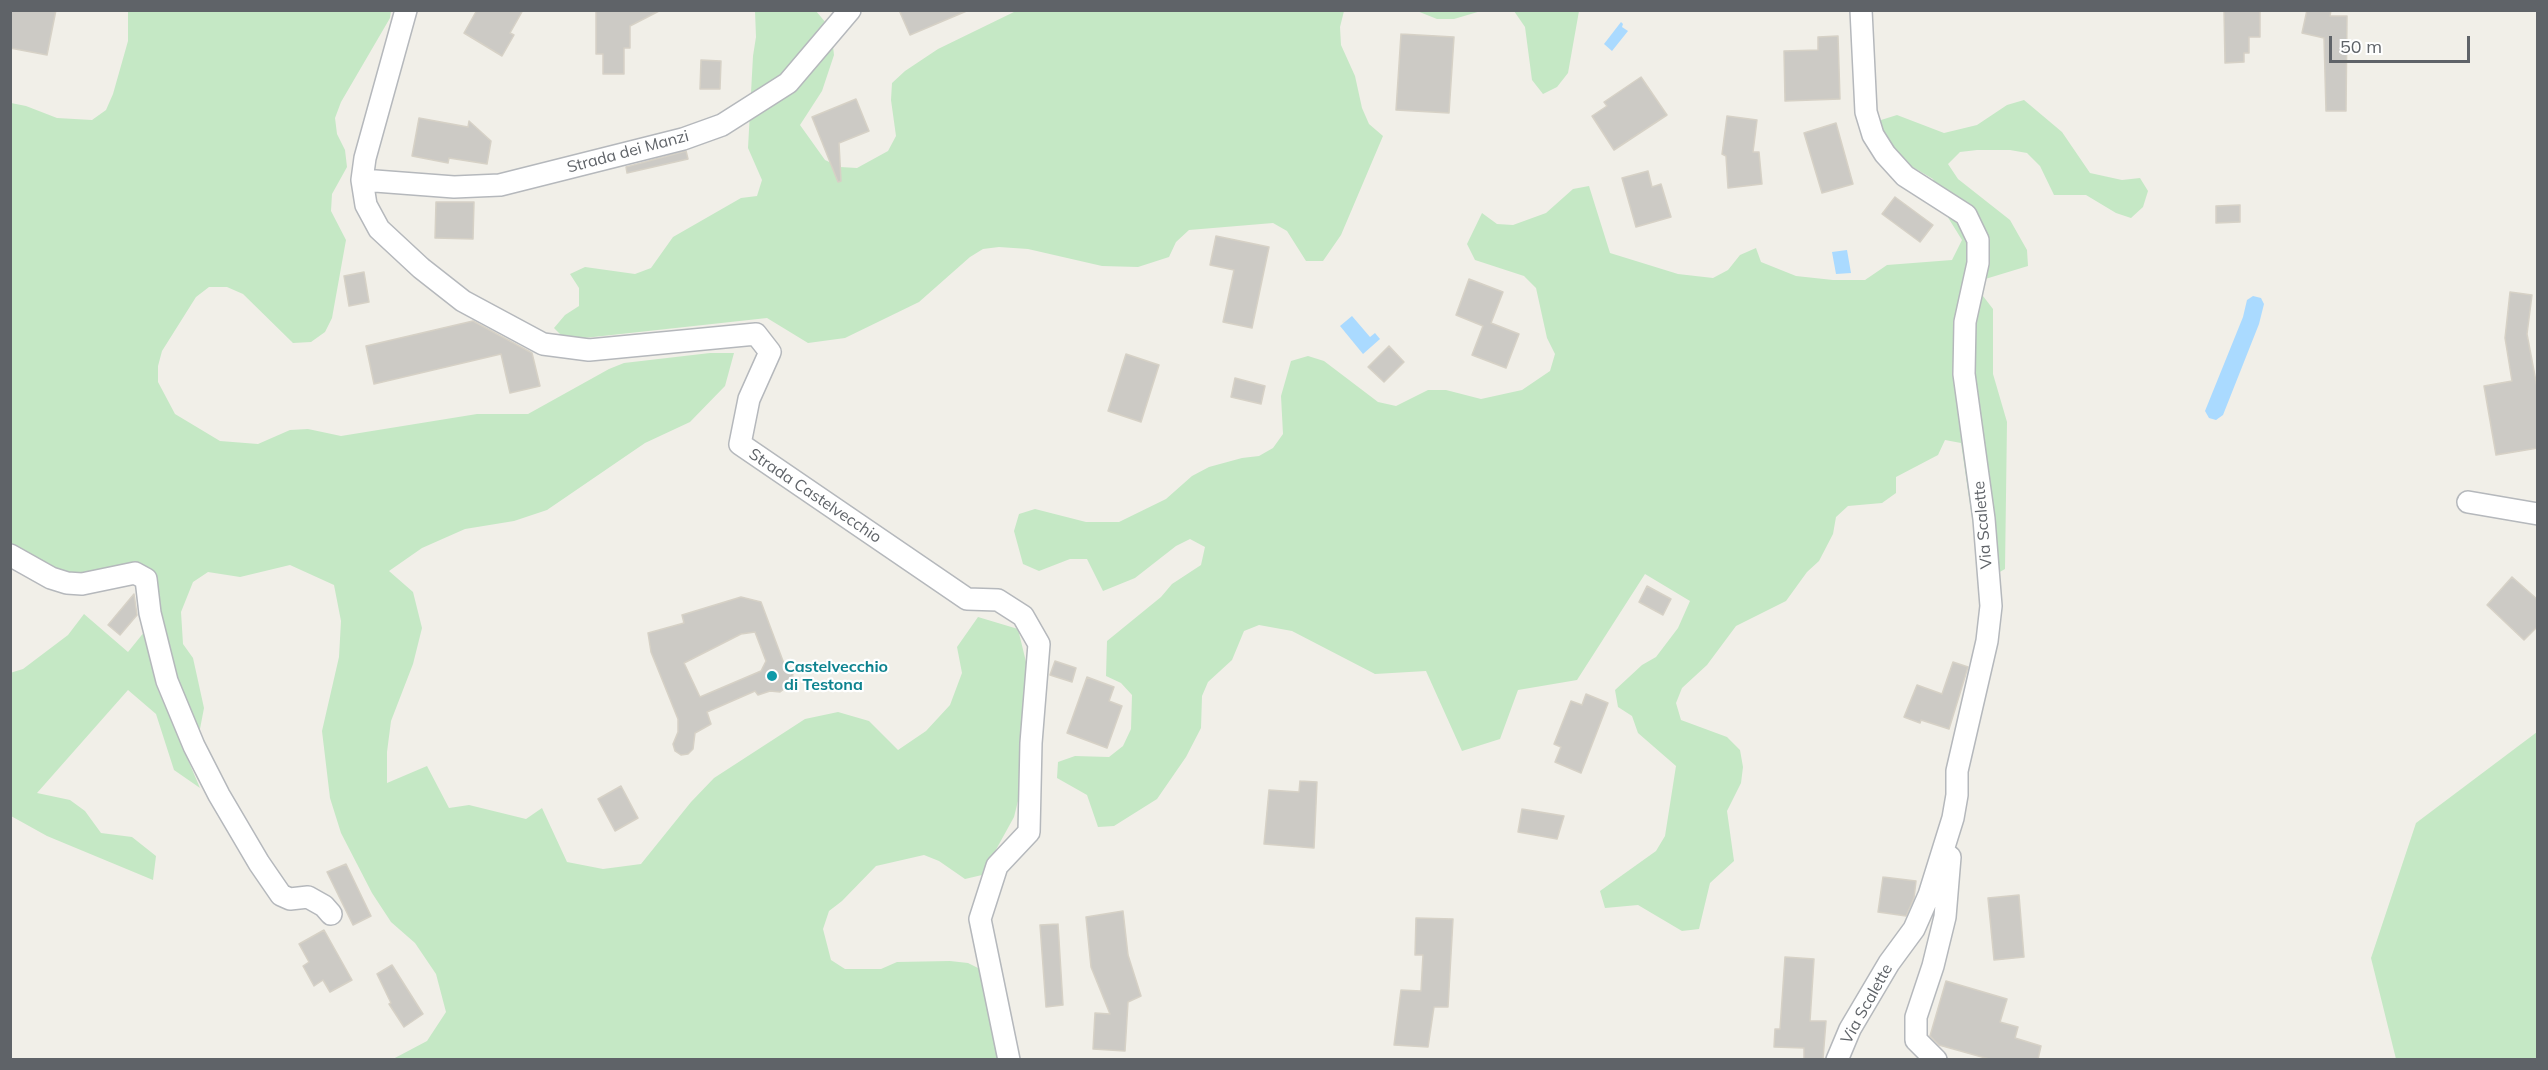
<!DOCTYPE html>
<style>
body{margin:0}
#map{position:relative;width:2548px;height:1070px;overflow:hidden;background:#f1efe8;font-family:Mulish,sans-serif}
canvas{display:block}
.frame{position:absolute;inset:0;border:12px solid #5f6368;pointer-events:none}
.scale{position:absolute;left:2329px;top:36px;width:141px;height:27px;box-sizing:border-box;border:3px solid #5f6368;border-top:0;padding-left:8px;font-size:18px;line-height:21px;white-space:nowrap;color:#5f6368;-webkit-text-stroke:4px #fff;paint-order:stroke}
</style>
<div id="map">
<canvas width="2548" height="1070"></canvas>
<div class="frame"></div>
<div class="scale">50 m</div>
</div>
<script>
const ctx = document.querySelector('canvas').getContext('2d');
ctx.lineJoin = 'round';
function fill(path, color) { ctx.fillStyle = color; ctx.fill(path, 'evenodd'); }
const toPath = rows => new Path2D(rows.map(r => 'M' + r).join(''));
function trace(path, color, width, dash) { ctx.strokeStyle = color; ctx.lineWidth = width; ctx.lineCap = dash ? 'butt' : 'round'; ctx.setLineDash(dash || []); ctx.stroke(path); }
function write(font, color, halo, rows, align = 'center') {
  ctx.font = font + ' Mulish,sans-serif'; ctx.lineWidth = 4.5; ctx.setLineDash([]); ctx.textBaseline = 'middle'; ctx.strokeStyle = halo; ctx.fillStyle = color; for (const [text, x, y, turn = 0] of rows) {
    ctx.save(); ctx.translate(x, y); ctx.rotate((+turn || 0) * Math.PI / 180); ctx.textAlign = isNaN(turn) ? turn : align; if (halo) ctx.strokeText(text, 0, 0); ctx.fillText(text, 0, 0); ctx.restore();
  }
}
fill(toPath([
 [128,11,391,11,390,18,341,102,335,118,337,134,345,150,347,167,332,194,331,211,346,240,332,318,325,332,311,342,293,343,243,294,227,287,209,287,196,297,162,351,158,366,158,382,175,414,220,441,258,444,290,430,308,429,341,436,477,414,528,414,609,369,624,363,710,353,734,353,725,386,690,422,645,443,547,510,514,521,465,529,422,548,389,571,413,592,422,628,413,664,391,721,387,752,387,783,427,766,449,808,469,805,526,819,542,808,567,862,603,869,641,864,691,802,714,778,805,719,838,712,869,721,898,750,926,731,950,705,962,673,957,647,978,617,1018,629,1027,666,1018,801,1014,817,982,875,965,879,939,861,924,855,876,866,842,901,829,911,823,929,831,960,845,969,881,969,897,962,950,961,968,963,982,970,999,1059,393,1059,427,1041,446,1012,436,974,415,943,391,922,372,893,341,833,330,798,322,731,339,657,341,621,334,585,290,565,240,577,208,572,193,582,181,612,183,644,193,658,204,708,199,734,178,679,157,605,152,571,135,561,115,570,91,574,17,571,11,568,11,103,26,106,57,118,92,120,106,110,113,94,128,41],
 [755,11,816,11,831,29,834,55,822,91,800,125,825,160,840,167,857,168,888,151,896,136,891,100,892,83,905,71,938,49,1016,11,1344,11,1340,27,1341,45,1355,76,1362,108,1369,124,1383,136,1341,235,1323,261,1306,261,1287,231,1273,223,1189,230,1176,242,1169,257,1138,267,1102,266,1028,249,999,247,983,249,970,257,919,302,845,338,808,343,767,318,566,340,554,328,565,315,579,306,579,288,570,274,585,267,635,274,651,268,673,237,741,198,757,196,762,180,748,148,753,56,756,37],
 [1417,11,1481,11,1454,19,1437,19],
 [1514,11,1579,11,1568,73,1557,87,1543,94,1532,80,1525,27],
 [2024,100,2062,132,2090,173,2122,180,2140,178,2148,191,2143,207,2131,218,2116,213,2086,195,2054,195,2040,166,2027,153,2010,150,1977,150,1960,152,1948,164,1958,179,2010,220,2027,250,2028,266,1982,280,1983,296,1993,309,1993,374,2007,422,2005,569,1991,577,1979,565,1961,443,1945,440,1938,455,1896,477,1896,493,1882,503,1848,506,1836,517,1833,534,1819,561,1807,572,1786,601,1736,626,1707,665,1682,688,1676,703,1681,720,1727,737,1740,750,1743,767,1741,783,1727,811,1734,861,1710,883,1699,929,1682,931,1638,905,1605,908,1600,891,1656,851,1665,836,1676,766,1638,733,1632,716,1618,707,1615,690,1642,665,1656,657,1678,628,1690,601,1645,574,1577,680,1518,690,1500,739,1462,751,1426,671,1375,674,1292,631,1259,625,1244,631,1232,660,1208,682,1202,696,1201,728,1186,757,1157,799,1114,826,1098,827,1087,795,1057,778,1058,762,1075,756,1109,757,1123,746,1131,729,1132,695,1121,683,1106,676,1107,641,1161,597,1172,584,1201,565,1205,547,1190,539,1176,546,1135,578,1103,591,1087,559,1070,559,1039,571,1023,564,1014,531,1019,514,1035,509,1086,522,1119,522,1166,499,1192,476,1209,467,1242,458,1259,456,1273,448,1283,434,1281,396,1291,361,1308,356,1324,361,1378,402,1396,406,1428,390,1446,390,1481,399,1522,390,1550,371,1555,354,1547,338,1536,288,1524,276,1475,260,1467,244,1482,213,1497,224,1513,225,1546,213,1573,189,1589,186,1610,253,1678,274,1713,278,1728,270,1740,255,1756,248,1761,262,1796,276,1833,280,1865,280,1887,265,1952,260,1962,240,1944,211,1933,179,1904,162,1881,137,1881,120,1897,115,1944,133,1977,125,2007,105],
 [84,614,128,652,145,631,156,685,200,788,174,770,156,714,128,690,37,793,70,800,85,811,101,833,132,837,156,856,153,880,47,836,11,816,10,673,23,669,68,635],
 [2537,732,2537,1059,2396,1059,2371,958,2416,823]
]), '#c5e8c5');
fill(toPath([
 [1621,22,1623,24,1622,27,1628,31,1612,51,1604,44],
 [1847,250,1851,273,1836,274,1832,252],
 [2253,296,2261,298,2264,304,2259,324,2223,415,2216,420,2209,418,2205,411,2243,317,2247,300],
 [1352,316,1370,337,1375,333,1380,339,1363,354,1340,326]
]), '#aadaff');
const building = toPath([
 [10,10,56,10,47,55,10,48,10,10],
 [477,10,523,10,510,33,514,35,502,56,464,33,477,10],
 [596,10,661,10,630,26,630,48,624,48,624,74,603,74,603,54,596,54,596,10],
 [899,10,969,10,910,35,899,10],
 [2224,10,2260,10,2260,37,2249,37,2249,53,2244,53,2244,62,2225,63,2224,10],
 [2307,10,2331,10,2330,16,2347,16,2346,111,2326,111,2324,38,2302,33,2307,10],
 [1401,34,1454,37,1449,113,1396,110,1401,34],
 [1838,36,1840,99,1785,101,1784,51,1818,50,1818,37,1838,36],
 [701,60,721,61,720,89,700,89,701,60],
 [1641,77,1667,115,1614,150,1592,116,1607,106,1604,102,1641,77],
 [856,99,869,131,839,143,841,181,838,182,812,117,856,99],
 [1727,116,1757,120,1753,152,1759,152,1762,184,1728,188,1726,156,1722,154,1727,116],
 [419,118,468,127,469,121,491,141,487,164,449,158,448,163,412,156,419,118],
 [1836,123,1853,184,1822,193,1804,133,1836,123],
 [686,151,688,159,627,173,626,167,686,151],
 [1648,171,1652,187,1661,184,1671,217,1636,227,1622,178,1648,171],
 [1895,197,1933,225,1920,242,1882,214,1895,197],
 [436,202,474,202,473,239,435,238,436,202],
 [2240,205,2240,222,2216,223,2216,206,2240,205],
 [1216,236,1269,247,1252,328,1223,322,1234,270,1210,265,1216,236],
 [364,272,369,302,349,306,344,276,364,272],
 [1469,279,1503,292,1491,323,1519,334,1506,368,1472,355,1483,326,1456,315,1469,279],
 [2510,292,2532,295,2527,334,2538,392,2538,448,2496,455,2484,386,2512,381,2505,338,2510,292],
 [473,321,532,353,540,386,510,393,501,354,374,384,366,346,473,321],
 [1389,346,1404,362,1384,382,1368,367,1389,346],
 [1126,354,1159,365,1141,422,1108,411,1126,354],
 [1235,378,1265,386,1261,404,1231,397,1235,378],
 [2512,577,2538,600,2538,626,2524,640,2487,605,2512,577],
 [1647,586,1671,599,1663,615,1639,602,1647,586],
 [134,594,137,615,120,635,108,625,134,594],
 [741,597,761,602,783,661,793,672,792,683,780,692,770,691,758,695,755,691,707,712,711,724,695,733,693,749,688,754,681,755,675,751,673,744,678,732,678,719,651,652,648,633,684,623,682,615,741,597],
 [755,632,766,661,761,671,700,697,684,663,741,634,755,632],
 [1055,661,1076,668,1072,682,1050,675,1055,661],
 [1953,662,1968,667,1949,729,1921,720,1920,723,1904,717,1917,685,1942,694,1953,662],
 [1087,677,1114,687,1109,701,1122,706,1107,748,1067,733,1087,677],
 [1586,694,1608,703,1581,773,1555,762,1561,747,1554,744,1571,701,1582,705,1586,694],
 [1300,781,1317,782,1314,848,1264,844,1269,790,1299,792,1300,781],
 [621,786,638,818,615,831,598,799,621,786],
 [1522,809,1564,816,1557,839,1518,832,1522,809],
 [346,864,371,916,353,925,327,872,346,864],
 [1883,877,1916,881,1914,898,1906,916,1878,912,1883,877],
 [2019,895,2024,957,1994,960,1988,898,2019,895],
 [1123,911,1128,955,1141,996,1128,1002,1125,1051,1093,1049,1095,1013,1110,1014,1091,967,1086,917,1123,911],
 [1416,918,1453,919,1448,1007,1434,1007,1428,1047,1394,1045,1401,990,1421,991,1423,955,1415,955,1416,918],
 [1058,924,1063,1005,1046,1007,1040,925,1058,924],
 [324,930,352,980,330,992,323,980,314,986,303,966,309,962,299,944,324,930],
 [1785,957,1814,959,1810,1021,1826,1021,1823,1059,1804,1059,1804,1048,1774,1047,1775,1029,1780,1029,1785,957],
 [392,965,423,1014,404,1027,389,1004,391,1003,377,974,392,965],
 [1946,981,2007,999,2000,1022,2018,1027,2015,1038,2041,1046,2038,1059,1989,1059,1939,1045,1930,1036,1946,981]
]);
fill(building, '#cccac5');
trace(building, '#d6d1c6', 1.5);
const minor = toPath([
 [406,10,365,158,362,180,366,205,379,229,421,268,463,301,543,344,589,350,756,334,770,352,749,399,740,444,967,599,998,600,1023,616,1039,644,1031,743,1029,832,997,866,980,919,1009,1060],
 [362,180,454,187,500,185,683,139,722,125,788,83,850,10],
 [2468,502,2538,514],
 [10,555,51,578,67,583,82,584,135,573,146,579,150,613,167,681,194,746,219,795,259,863,281,895,290,899,308,897,324,906,331,914],
 [1837,1060,1850,1029,1889,963,1914,929,1929,895,1953,818,1957,795,1957,771,1987,641,1991,606,1984,519,1964,374,1965,322,1978,263,1978,240,1966,215,1905,176,1885,154,1873,135,1866,112,1861,10],
 [1936,1060,1916,1040,1916,1017,1933,966,1945,917,1950,857]
]);
trace(minor, '#b5b8bc', 24);
trace(minor, '#fff', 21);
for (const [x, y, r, color] of [
 [772,676,6,"#0f9aa8"]
]) { const dot = new Path2D(); dot.arc(x, y, r, 0, 2 * Math.PI); ctx.fillStyle = color; ctx.fill(dot); trace(dot, '#fff', 2); }
write('16px', '#5f6368', '#fff', [
 ["Strada dei Manzi",628,152,-15],
 ["Strada Castelvecchio",815,496,34],
 ["Via Scalette",1983,525,-95],
 ["Via Scalette",1867,1004,-61]
]);
write('bold 16px', '#0d838f', '#fff', [
 ["Castelvecchio",784,667],
 ["di Testona",784,685]
], 'left');
</script>
